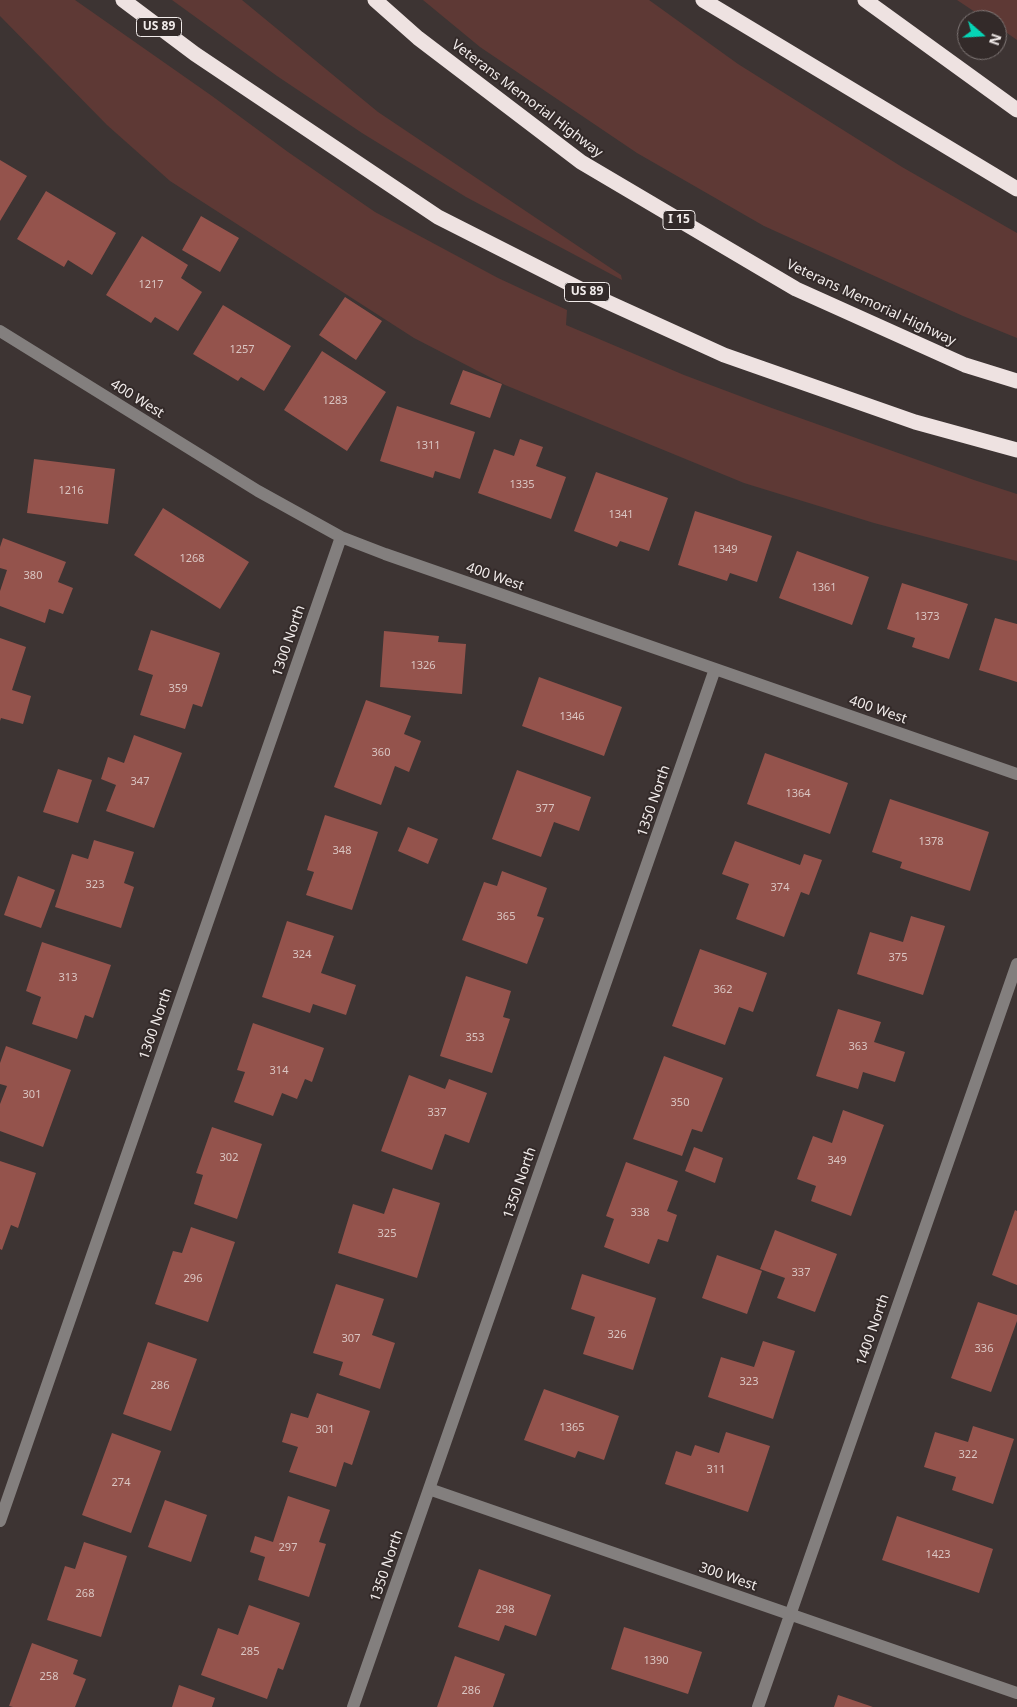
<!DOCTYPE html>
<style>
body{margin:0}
#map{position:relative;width:1017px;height:1707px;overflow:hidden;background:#3d3433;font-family:"Noto Sans",sans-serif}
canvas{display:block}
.north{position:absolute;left:957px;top:10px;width:50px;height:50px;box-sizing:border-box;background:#332a29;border:1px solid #7f7776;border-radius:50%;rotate:109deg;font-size:14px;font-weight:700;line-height:20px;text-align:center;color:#f1ebea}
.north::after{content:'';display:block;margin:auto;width:18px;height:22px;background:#06d5b6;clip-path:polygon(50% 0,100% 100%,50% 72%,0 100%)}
</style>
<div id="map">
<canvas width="1017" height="1707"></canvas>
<div class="north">N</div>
</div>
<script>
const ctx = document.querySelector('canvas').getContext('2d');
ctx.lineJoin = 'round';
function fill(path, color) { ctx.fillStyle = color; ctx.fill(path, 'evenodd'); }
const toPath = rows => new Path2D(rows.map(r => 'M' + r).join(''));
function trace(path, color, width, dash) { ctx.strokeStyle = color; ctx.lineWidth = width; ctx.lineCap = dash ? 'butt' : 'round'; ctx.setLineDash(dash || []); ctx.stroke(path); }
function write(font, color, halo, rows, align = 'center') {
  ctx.font = font + ' "Noto Sans",sans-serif'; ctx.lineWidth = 4; ctx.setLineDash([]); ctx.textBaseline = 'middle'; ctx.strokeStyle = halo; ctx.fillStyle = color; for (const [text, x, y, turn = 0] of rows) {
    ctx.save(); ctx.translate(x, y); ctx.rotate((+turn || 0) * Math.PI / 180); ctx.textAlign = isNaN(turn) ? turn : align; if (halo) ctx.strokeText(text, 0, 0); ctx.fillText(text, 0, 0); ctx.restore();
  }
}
fill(toPath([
 [0,0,75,0,212,96,288,152,375,212,498,278,567,310,566,325,684,375,769,407,974,480,1017,494,1017,561,874,523,744,483,505,385,414,338,170,181,107,125,0,16],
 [172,0,242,0,378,112,621,275,622,280,466,197,362,133,277,76],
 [423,0,649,0,738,64,902,167,1017,233,1017,338,963,316,764,226,637,153,480,47],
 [957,0,1017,0,1017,40,997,26,997,20,987,20]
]), '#5e3935');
fill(toPath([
 [0,160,27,176,0,221],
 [46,191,116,233,92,275,68,260,64,267,17,239],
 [201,216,239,238,220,272,182,250],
 [142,236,188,265,181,278,202,292,178,331,155,317,151,323,106,295],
 [345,297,382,321,356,360,319,335],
 [223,305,291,346,264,391,241,377,238,381,193,354],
 [322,351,386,392,347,451,284,410],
 [463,370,502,384,490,418,450,404],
 [397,406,475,432,460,479,435,471,433,478,380,461],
 [520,439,543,447,536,466,566,477,551,519,478,493,494,449,514,456],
 [34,459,115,469,108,524,27,513],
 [596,472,668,498,649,551,620,541,617,547,574,531],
 [163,508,249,562,220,609,134,555],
 [695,511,772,536,757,582,730,573,727,581,678,565],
 [3,538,66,562,58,582,73,588,63,614,49,609,45,623,0,606,0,591,7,570,0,568,0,547],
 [797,551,869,577,852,625,779,598],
 [902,583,968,604,949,659,912,647,915,638,887,629],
 [995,618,1017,624,1017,682,979,670],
 [151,630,220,653,202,707,193,704,185,729,140,715,153,675,138,670],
 [384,631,439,636,438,642,466,644,462,694,380,687],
 [0,638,26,647,12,690,31,696,23,724,1,718,0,721],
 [539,677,622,707,604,756,522,726],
 [366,700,411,716,404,734,421,741,409,772,395,766,381,805,334,787],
 [134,735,182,753,154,828,106,811,116,785,101,779,108,757,124,763],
 [765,753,848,783,830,834,747,804],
 [58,769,92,780,78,823,43,812],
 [517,770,591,797,579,831,554,822,541,857,492,839],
 [890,799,989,832,970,891,900,868,902,862,872,852],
 [325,815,378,832,352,910,306,895,314,872,307,870],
 [408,827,438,839,428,864,398,851],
 [94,840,134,852,124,883,134,887,121,928,55,907,72,854,88,859],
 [735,841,800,865,804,854,822,860,809,895,801,892,784,937,736,919,749,884,722,874],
 [502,871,547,888,537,916,544,918,527,964,462,940,484,882,497,886],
 [18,876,55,890,41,928,4,915],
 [911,916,945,926,923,995,857,974,870,932,903,942],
 [287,921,334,936,321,973,356,985,346,1015,313,1004,310,1013,262,997],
 [42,942,111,965,93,1018,85,1015,77,1039,32,1024,41,997,26,991],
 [700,949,767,973,753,1012,739,1007,725,1045,672,1026],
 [466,976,511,991,503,1017,510,1019,492,1073,440,1056],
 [838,1009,881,1022,874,1042,905,1052,895,1082,863,1072,858,1089,816,1076],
 [253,1023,324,1048,312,1082,305,1079,297,1099,282,1093,273,1116,234,1102,245,1072,237,1070],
 [6,1046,71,1070,43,1147,0,1131,0,1104,7,1086,0,1084,0,1063],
 [664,1056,723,1078,702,1132,692,1129,682,1156,633,1139],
 [409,1075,445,1089,449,1079,487,1093,469,1143,445,1134,432,1170,381,1151],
 [843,1110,884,1125,851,1216,811,1201,816,1186,797,1179,813,1136,832,1143],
 [212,1127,262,1144,237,1219,194,1204,203,1175,196,1173],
 [694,1147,723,1158,715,1183,685,1171],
 [0,1161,36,1173,18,1228,11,1225,2,1250,0,1249],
 [626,1162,678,1181,667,1211,677,1215,668,1242,658,1239,649,1264,604,1247,614,1219,606,1216],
 [393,1188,440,1203,417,1278,338,1253,353,1204,384,1214],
 [1015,1210,1017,1211,1017,1285,992,1275],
 [191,1227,235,1242,208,1322,155,1304,173,1251,182,1253],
 [775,1230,837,1254,815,1312,777,1298,785,1278,760,1269],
 [717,1255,762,1271,747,1314,702,1298],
 [582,1274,656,1298,633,1370,583,1354,595,1317,571,1309],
 [336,1284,384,1299,372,1335,395,1343,380,1389,339,1375,343,1362,313,1353],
 [978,1302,1017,1315,1017,1321,991,1392,951,1378],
 [763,1341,795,1351,773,1419,708,1397,721,1357,754,1367],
 [148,1342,197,1359,171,1431,123,1414],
 [544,1389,619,1416,604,1460,578,1451,575,1458,524,1440],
 [317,1393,370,1411,352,1465,344,1462,336,1487,289,1472,298,1447,282,1442,291,1413,308,1418],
 [973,1426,1014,1439,993,1504,952,1490,956,1477,924,1467,935,1432,968,1442],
 [726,1432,770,1446,748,1512,665,1484,676,1451,691,1456,695,1445,719,1453],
 [112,1433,161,1451,131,1533,82,1515],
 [288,1496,330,1510,319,1542,326,1544,309,1597,258,1580,265,1557,250,1552,255,1536,273,1542],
 [165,1500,207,1515,191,1562,148,1547],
 [897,1516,993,1549,979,1593,882,1560],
 [84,1542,127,1556,101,1637,47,1620,65,1566,75,1569],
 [479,1569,551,1595,536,1636,505,1625,499,1641,458,1627],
 [249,1605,300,1623,283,1670,278,1668,267,1699,201,1675,218,1628,238,1635],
 [624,1627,702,1652,688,1694,611,1669],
 [32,1643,78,1660,73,1674,86,1679,75,1707,13,1707,9,1706],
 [455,1656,505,1674,493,1707,437,1707],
 [179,1685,215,1698,212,1707,172,1707],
 [838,1695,873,1707,834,1707]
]), '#94534c');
trace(toPath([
 [0,331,258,491,341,537,385,554,1017,774],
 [429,1489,1017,1693],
 [0,1521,341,537],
 [353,1707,715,669],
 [758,1707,1017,964]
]), '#837f7e', 12);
trace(toPath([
 [123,0,195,54,438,217,592,295,724,355,915,422,1017,450],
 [375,0,418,38,581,162,796,289,965,365,1017,381],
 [703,0,1017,189],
 [865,0,1017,110]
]), '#eee2e1', 15);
write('11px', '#dac5c2', null, [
 ["1217",151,285],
 ["1257",242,350],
 ["1283",335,401],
 ["1311",428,446],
 ["1335",522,485],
 ["1216",71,491],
 ["1341",621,515],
 ["1349",725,550],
 ["1268",192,559],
 ["380",33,576],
 ["1361",824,588],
 ["1373",927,617],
 ["1326",423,666],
 ["359",178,689],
 ["1346",572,717],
 ["360",381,753],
 ["347",140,782],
 ["1364",798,794],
 ["377",545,809],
 ["1378",931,842],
 ["348",342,851],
 ["323",95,885],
 ["374",780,888],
 ["365",506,917],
 ["324",302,955],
 ["375",898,958],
 ["313",68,978],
 ["362",723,990],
 ["353",475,1038],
 ["363",858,1047],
 ["314",279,1071],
 ["301",32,1095],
 ["350",680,1103],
 ["337",437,1113],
 ["302",229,1158],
 ["349",837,1161],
 ["338",640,1213],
 ["325",387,1234],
 ["337",801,1273],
 ["296",193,1279],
 ["326",617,1335],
 ["307",351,1339],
 ["336",984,1349],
 ["323",749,1382],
 ["286",160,1386],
 ["1365",572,1428],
 ["301",325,1430],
 ["322",968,1455],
 ["311",716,1470],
 ["274",121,1483],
 ["297",288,1548],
 ["1423",938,1555],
 ["268",85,1594],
 ["298",505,1610],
 ["285",250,1652],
 ["1390",656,1661],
 ["258",49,1677],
 ["286",471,1691]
]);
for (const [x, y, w] of [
 [159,27,45],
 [679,220,32],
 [587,292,45]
]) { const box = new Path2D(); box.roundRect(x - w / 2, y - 9.5, w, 19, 4); ctx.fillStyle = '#332a29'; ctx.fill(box); trace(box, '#f1ebea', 1); }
write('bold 12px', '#f1ebea', null, [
 ["US 89",159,27],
 ["I 15",679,220],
 ["US 89",587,292]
]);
write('14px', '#f1ebea', '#332a29', [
 ["Veterans Memorial Highway",527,99,37],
 ["Veterans Memorial Highway",871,303,25],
 ["400 West",137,399,32],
 ["400 West",495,577,19],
 ["1300 North",289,641,-71],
 ["400 West",878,710,19],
 ["1350 North",654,801,-71],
 ["1300 North",156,1024,-71],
 ["1350 North",520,1183,-71],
 ["1400 North",873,1330,-71],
 ["1350 North",387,1566,-71],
 ["300 West",728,1577,19]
]);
</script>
